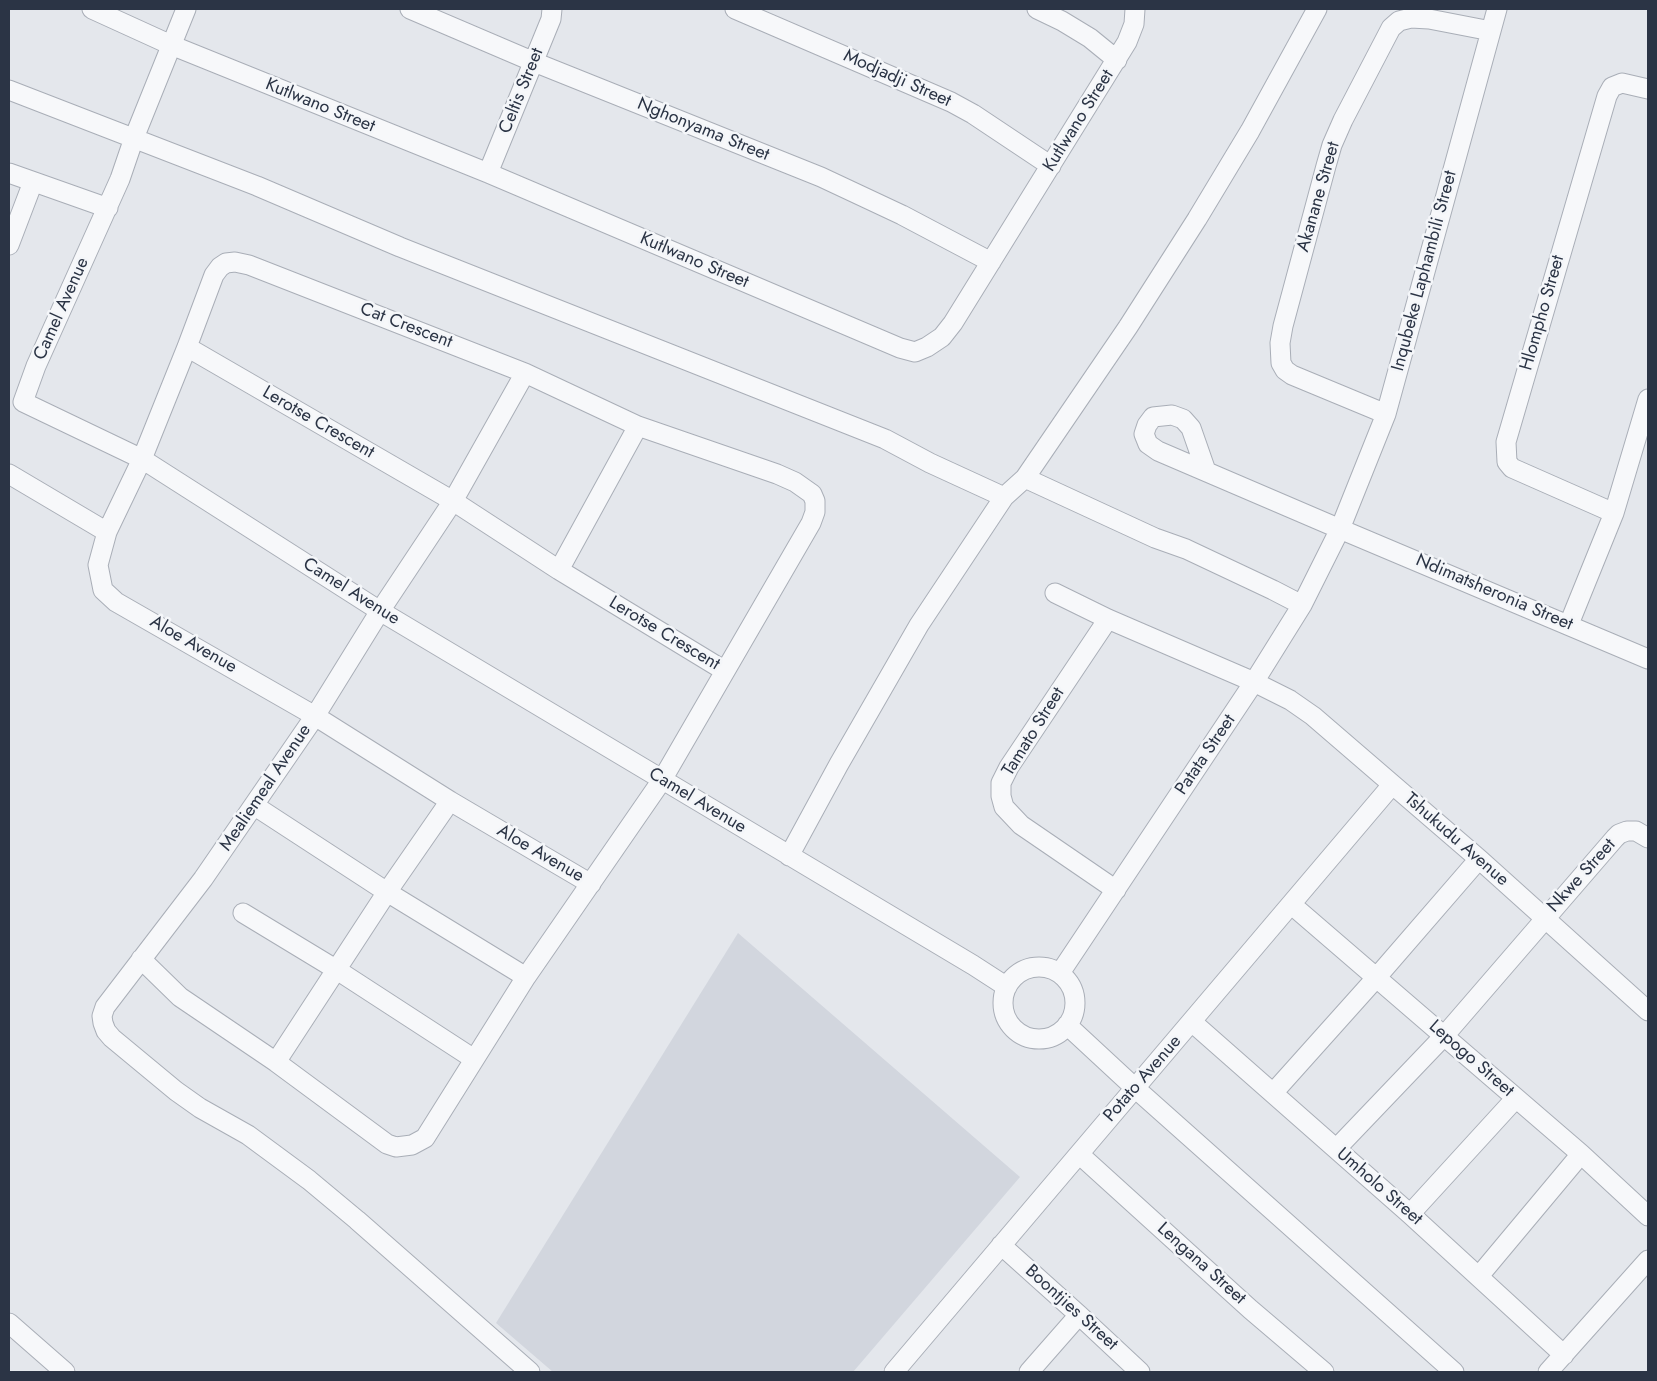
<!DOCTYPE html>
<style>
body{margin:0}
#map{position:relative;width:1657px;height:1381px;overflow:hidden;background:#e4e7ec;font-family:Jost,sans-serif}
canvas{display:block}
.frame{position:absolute;inset:0;border:10px solid #2b3445;pointer-events:none}
</style>
<div id="map">
<canvas width="1657" height="1381"></canvas>
<div class="frame"></div>
</div>
<script>
const ctx = document.querySelector('canvas').getContext('2d');
ctx.lineJoin = 'round';
function fill(path, color) { ctx.fillStyle = color; ctx.fill(path, 'evenodd'); }
const toPath = rows => new Path2D(rows.map(r => 'M' + r).join(''));
function trace(path, color, width, dash) { ctx.strokeStyle = color; ctx.lineWidth = width; ctx.lineCap = dash ? 'butt' : 'round'; ctx.setLineDash(dash || []); ctx.stroke(path); }
function write(font, color, halo, rows, align = 'center') {
  ctx.font = font + ' Jost,sans-serif'; ctx.lineWidth = 5; ctx.setLineDash([]); ctx.textBaseline = 'middle'; ctx.strokeStyle = halo; ctx.fillStyle = color; for (const [text, x, y, turn = 0] of rows) {
    ctx.save(); ctx.translate(x, y); ctx.rotate((+turn || 0) * Math.PI / 180); ctx.textAlign = isNaN(turn) ? turn : align; if (halo) ctx.strokeText(text, 0, 0); ctx.fillText(text, 0, 0); ctx.restore();
  }
}
fill(toPath([
 [738,933,1020,1177,853,1372,553,1372,496,1323]
]), '#d2d6de');
const minor = toPath([
 [92,9,171,45,488,173,900,348,915,352,927,347,942,337,953,323,1127,42,1134,24,1135,9],
 [186,9,134,138,120,179,36,366,23,402,142,459,380,611,973,965,1007,987],
 [410,9,534,62,821,177,902,215,991,262],
 [735,9,951,102,973,114,1051,166],
 [1037,9,1062,21,1090,38,1117,60],
 [9,90,257,186,400,247,885,439,930,463,1004,497],
 [9,173,108,208],
 [488,173,551,19,552,9],
 [9,245,33,182],
 [187,347,453,501,559,570,725,671],
 [1386,414,1292,375,1285,370,1281,363,1280,343,1283,326,1326,166,1332,145,1343,120,1391,28,1399,21,1411,18,1429,19,1491,31],
 [1206,471,1191,428,1183,419,1172,415,1153,417,1147,425,1144,434,1148,444,1158,451,1340,529,1648,659],
 [9,474,107,532],
 [1025,478,1155,538,1186,549,1273,590,1302,605],
 [1614,513,1512,468,1507,462,1506,442,1607,96,1612,87,1622,83,1648,89],
 [559,570,638,426],
 [1055,593,1108,619,1254,682,1290,700,1313,716,1479,859,1648,1011],
 [1108,619,1009,767,1001,783,1001,796,1004,807,1021,825,1116,890],
 [1569,624,1614,513,1648,399],
 [255,806,387,892,526,977],
 [789,856,839,764,919,625,1004,497,1025,478,1128,327,1197,219,1250,131,1317,9],
 [1292,905,1581,1154,1648,1216],
 [243,913,337,970,474,1059],
 [141,959,180,997,276,1062,387,1144,396,1147,412,1145,425,1138,526,977,662,780,811,523,815,512,815,501,812,494,795,482,777,474,638,426,525,373],
 '1003 1003a36 36 0 1 1 72 0a36 36 0 1 1-72 0Z',
 [1060,973,1254,682,1302,605,1340,529,1386,414,1497,9],
 [1192,1022,1410,1214,1564,1355],
 [1067,1025,1135,1088,1454,1372],
 [276,1062,387,892,450,801],
 [1273,1093,1376,978,1479,859],
 [1336,1149,1444,1036,1615,838,1619,834,1627,831,1636,831,1648,838],
 [1079,1154,1250,1309,1324,1372],
 [1410,1214,1516,1098],
 [1001,1245,1079,1315,1140,1372],
 [1479,1276,1581,1154],
 [9,1323,65,1372],
 [530,1372,357,1220,309,1180,248,1135,200,1108,176,1091,112,1038,106,1031,103,1023,102,1016,105,1007,203,879,315,716,380,611,453,501,525,373,249,265,235,262,226,263,220,267,214,275,187,347,142,459,107,532,98,565,103,590,116,602,315,716,450,801,591,884],
 [894,1372,1392,785],
 [1029,1372,1079,1315],
 [1548,1372,1648,1260]
]);
trace(minor, '#a9aeb7', 21);
trace(minor, '#f7f8fa', 19);
write('18px', '#2b3445', '#f4f6f9', [
 ["Modjadji Street",897,79,24],
 ["Celtis Street",522,91,-68],
 ["Kutlwano Street",320,106,22],
 ["Kutlwano Street",1079,121,-58],
 ["Nghonyama Street",703,130,22],
 ["Akanane Street",1319,197,-74],
 ["Kutlwano Street",694,261,23],
 ["Inqubeke Laphambili Street",1425,271,-75],
 ["Camel Avenue",62,309,-66],
 ["Hlompho Street",1543,313,-74],
 ["Cat Crescent",406,326,21],
 ["Lerotse Crescent",318,423,30],
 ["Camel Avenue",351,592,32],
 ["Ndimatsheronia Street",1494,593,23],
 ["Lerotse Crescent",664,634,31],
 ["Aloe Avenue",193,645,30],
 ["Tamato Street",1034,732,-58],
 ["Patata Street",1206,755,-56],
 ["Mealiemeal Avenue",266,788,-56],
 ["Camel Avenue",697,801,31],
 ["Tshukudu Avenue",1456,840,41],
 ["Aloe Avenue",540,854,30],
 ["Nkwe Street",1582,876,-48],
 ["Lepogo Street",1471,1059,41],
 ["Potato Avenue",1143,1079,-49],
 ["Umholo Street",1379,1187,41],
 ["Lengana Street",1201,1264,42],
 ["Boontjies Street",1071,1308,42]
]);
</script>
